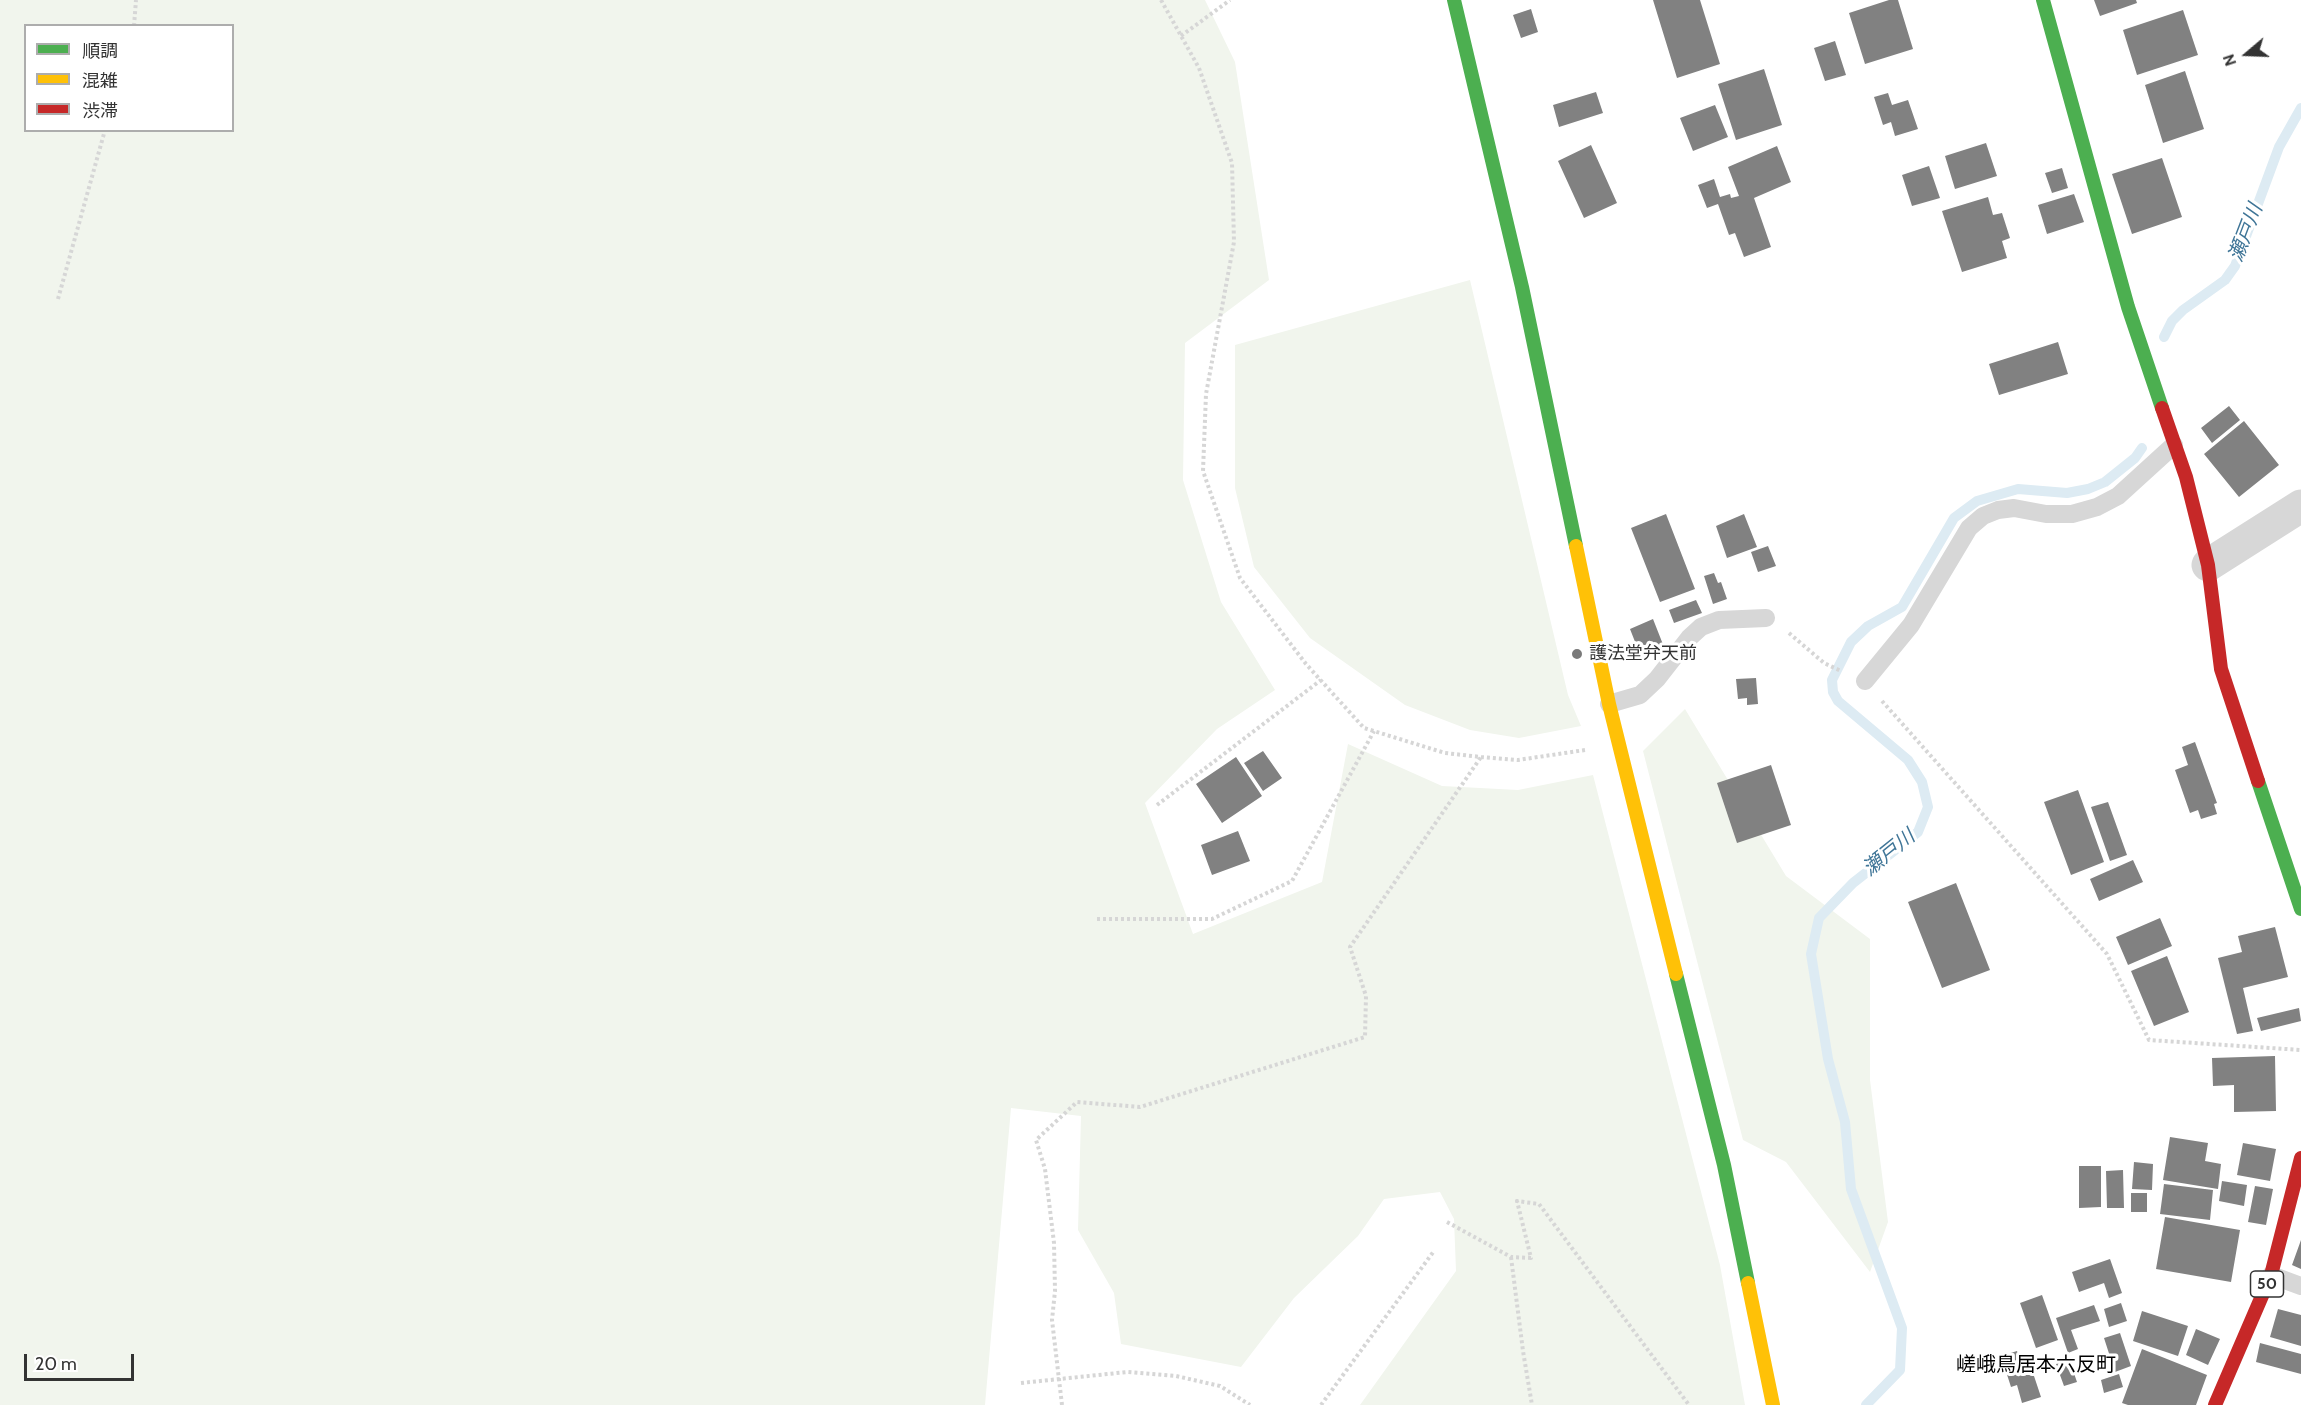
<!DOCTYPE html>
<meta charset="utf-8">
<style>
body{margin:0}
#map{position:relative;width:2301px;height:1405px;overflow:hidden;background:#fff;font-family:Cabin,"Noto Sans JP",sans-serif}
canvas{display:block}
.legend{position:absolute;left:24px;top:24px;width:210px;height:108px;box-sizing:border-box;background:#fff;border:2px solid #adadad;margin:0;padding:8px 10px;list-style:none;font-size:18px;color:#333}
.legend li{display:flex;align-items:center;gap:12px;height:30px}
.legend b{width:30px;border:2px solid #adadad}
.north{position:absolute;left:2217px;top:24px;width:60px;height:60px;-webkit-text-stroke:4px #fff;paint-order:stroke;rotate:251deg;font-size:16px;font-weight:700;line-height:24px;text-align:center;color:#333}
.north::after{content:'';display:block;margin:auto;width:21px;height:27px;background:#333;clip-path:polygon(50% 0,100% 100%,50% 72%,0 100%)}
.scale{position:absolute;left:24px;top:1354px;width:110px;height:27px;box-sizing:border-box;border:3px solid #333;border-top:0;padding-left:8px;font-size:18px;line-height:21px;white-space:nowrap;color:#333;-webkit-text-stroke:4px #fff;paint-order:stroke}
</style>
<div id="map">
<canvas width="2301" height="1405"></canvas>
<ul class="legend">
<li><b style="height:8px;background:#4caf50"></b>順調</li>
<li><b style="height:8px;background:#ffc107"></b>混雑</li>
<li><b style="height:8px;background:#c62828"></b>渋滞</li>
</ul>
<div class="north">N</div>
<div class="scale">20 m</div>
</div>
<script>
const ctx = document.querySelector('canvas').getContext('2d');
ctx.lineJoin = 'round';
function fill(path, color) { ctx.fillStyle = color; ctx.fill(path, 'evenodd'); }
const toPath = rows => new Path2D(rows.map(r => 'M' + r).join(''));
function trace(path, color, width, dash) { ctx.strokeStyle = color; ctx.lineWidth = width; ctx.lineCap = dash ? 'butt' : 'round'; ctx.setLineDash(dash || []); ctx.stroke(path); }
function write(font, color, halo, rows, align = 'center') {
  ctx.font = font + ' Cabin,"Noto Sans JP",sans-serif'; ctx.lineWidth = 6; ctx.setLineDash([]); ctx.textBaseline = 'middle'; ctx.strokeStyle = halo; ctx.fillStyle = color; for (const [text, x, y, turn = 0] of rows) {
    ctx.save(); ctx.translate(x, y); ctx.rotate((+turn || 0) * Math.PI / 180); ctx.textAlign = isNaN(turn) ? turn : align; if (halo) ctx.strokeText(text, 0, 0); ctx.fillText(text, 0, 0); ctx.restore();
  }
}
fill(toPath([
 [0,0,1205,0,1235,62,1269,280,1185,343,1183,480,1221,602,1275,690,1217,729,1145,803,1193,934,1322,882,1348,744,1442,786,1518,790,1593,775,1720,1265,1745,1405,1360,1405,1456,1271,1454,1219,1440,1192,1384,1199,1358,1236,1294,1298,1241,1367,1121,1344,1114,1293,1078,1230,1081,1116,1011,1108,985,1405,0,1405],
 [26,26,232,26,232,130,26,130],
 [1470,280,1568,695,1581,726,1519,738,1470,730,1405,705,1310,638,1254,567,1235,488,1235,345],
 [1685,709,1786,876,1870,939,1870,1080,1888,1222,1870,1272,1786,1162,1743,1140,1643,751]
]), '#f1f5ed');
trace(toPath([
 [2164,337,2172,321,2183,310,2225,280,2235,266,2279,147,2301,108],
 [1866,1405,1900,1370,1902,1328,1851,1189,1845,1122,1828,1059,1811,954,1819,918,1853,883,1918,832,1928,807,1922,782,1908,760,1838,701,1833,692,1832,680,1851,642,1868,626,1902,607,1954,518,1977,501,2018,489,2067,493,2088,489,2105,482,2135,458,2142,448]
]), '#ddebf3', 10);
fill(toPath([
 [1653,0,1700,0,1720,64,1677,78],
 [1889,0,1898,0,1913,49,1865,64,1849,13],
 [2094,0,2136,0,2137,3,2100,16],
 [1531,9,1538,32,1521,38,1513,15],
 [2183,10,2198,55,2137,75,2123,30],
 [1835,41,1846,75,1825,81,1814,48],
 [1764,69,1782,125,1736,140,1718,84],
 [2185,71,2204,129,2163,143,2145,85],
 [1596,92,1603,113,1559,127,1553,105],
 [1888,93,1892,105,1908,100,1918,129,1895,136,1891,122,1883,125,1874,97],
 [1715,105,1728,137,1693,151,1680,118],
 [1986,143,1997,176,1955,189,1945,156],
 [1591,145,1617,203,1584,218,1558,161],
 [1777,146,1791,182,1754,198,1771,247,1744,257,1735,233,1729,235,1718,204,1707,208,1698,185,1714,179,1720,197,1730,194,1731,198,1739,196,1728,167],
 [2162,158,2182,217,2132,234,2112,174],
 [1929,166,1940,198,1912,206,1902,175],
 [2062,168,2068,188,2052,193,2045,173],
 [2074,194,2084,222,2047,234,2038,205],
 [1988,197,1993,215,2002,213,2010,238,2002,241,2007,258,1962,272,1942,211],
 [2058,342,2068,374,1999,395,1989,364],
 [2229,406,2240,420,2212,443,2201,428],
 [2244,421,2279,465,2239,497,2204,454],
 [1666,514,1695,589,1660,602,1631,528],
 [1744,514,1757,547,1727,558,1716,526],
 [1768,546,1776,566,1758,572,1751,552],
 [1714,573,1718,583,1721,582,1727,599,1713,604,1704,576],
 [1696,600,1702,613,1674,623,1669,610],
 [1653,619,1664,647,1641,657,1630,629],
 [1756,678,1758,704,1747,705,1747,698,1738,699,1736,679],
 [2195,742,2217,803,2214,804,2217,814,2201,819,2198,810,2190,813,2175,770,2188,765,2182,747],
 [1263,751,1282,778,1263,791,1244,763],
 [1236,757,1262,796,1222,823,1196,784],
 [1771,765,1791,825,1737,843,1717,783],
 [2078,790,2104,862,2071,875,2044,802],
 [2108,802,2127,855,2110,861,2091,807],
 [1238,831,1250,861,1212,875,1201,845],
 [2133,860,2143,882,2099,901,2090,879],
 [1956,883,1990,970,1942,988,1908,902],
 [2160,918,2172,946,2128,965,2116,937],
 [2275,927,2288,977,2243,988,2253,1031,2237,1034,2218,958,2242,952,2238,936],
 [2167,956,2189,1012,2154,1026,2131,971],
 [2299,1008,2301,1021,2261,1031,2257,1018],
 [2275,1056,2276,1111,2234,1112,2234,1085,2213,1086,2212,1058],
 [2170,1137,2208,1143,2205,1161,2221,1164,2218,1189,2163,1180],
 [2243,1143,2276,1149,2270,1181,2237,1175],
 [2134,1162,2153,1164,2152,1190,2132,1189],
 [2079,1166,2101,1166,2101,1207,2079,1208],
 [2123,1170,2124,1208,2107,1208,2106,1171],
 [2222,1181,2247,1185,2244,1206,2219,1201],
 [2164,1184,2213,1190,2210,1220,2160,1214],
 [2255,1186,2273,1189,2266,1225,2248,1222],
 [2131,1193,2147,1193,2147,1212,2131,1212],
 [2165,1217,2240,1230,2231,1282,2156,1269],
 [2301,1240,2301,1269,2292,1265],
 [2110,1259,2122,1293,2109,1298,2104,1283,2079,1292,2072,1272],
 [2042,1295,2058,1340,2036,1348,2020,1303],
 [2121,1303,2127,1321,2109,1327,2104,1309],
 [2094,1305,2100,1321,2071,1330,2078,1349,2068,1353,2056,1318],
 [2278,1309,2301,1315,2301,1346,2270,1337],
 [2142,1311,2188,1326,2178,1356,2133,1341],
 [2196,1329,2220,1339,2208,1365,2186,1355],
 [2120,1333,2131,1366,2115,1372,2104,1338],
 [2260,1343,2301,1354,2301,1374,2256,1362],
 [2142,1349,2207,1375,2196,1405,2128,1405,2122,1403],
 [2017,1351,2024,1373,2032,1370,2041,1397,2022,1403,2017,1385,2011,1387,2001,1356],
 [2069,1359,2077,1382,2064,1386,2056,1364],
 [2119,1374,2123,1387,2104,1393,2101,1380]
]), '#818181');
trace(toPath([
 [1161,0,1199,68,1232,163,1234,242,1206,394,1203,471,1240,578,1306,664,1364,728,1445,753,1481,757,1518,760,1585,750],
 [134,26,136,0],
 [1181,36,1230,0],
 [58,299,105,130],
 [1789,633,1824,663,1841,671],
 [1882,701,2107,954,2149,1040,2301,1050],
 [1157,805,1321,680],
 [1097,919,1212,919,1292,881,1374,731],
 [1447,1222,1511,1257,1531,1258,1517,1201,1539,1204,1689,1405],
 [1511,1257,1523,1351,1532,1405],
 [1021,1383,1127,1372,1176,1376,1220,1386,1250,1405],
 [1062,1405,1052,1320,1055,1291,1054,1243,1045,1169,1036,1140,1077,1102,1140,1107,1365,1037,1366,996,1350,947,1481,757],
 [1321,1405,1434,1251]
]), '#d6d6d6', 4, [3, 3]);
trace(toPath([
 [1865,681,1911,625,1969,528,1983,516,1998,510,2014,508,2046,514,2072,514,2097,507,2118,496,2174,445],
 [1609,704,1640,695,1657,679,1689,638,1701,627,1719,620,1766,618],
 [2271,1275,2301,1286]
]), '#d7d7d7', 18);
trace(toPath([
 [2208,565,2301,506]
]), '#d7d7d7', 33);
trace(toPath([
 [1454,0,1522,287,1576,546],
 [2043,0,2128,307,2162,408],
 [2258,781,2301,909],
 [1676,974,1724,1165,1748,1283]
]), '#4caf50', 14);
trace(toPath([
 [1576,546,1609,704,1676,974],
 [1748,1283,1773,1405]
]), '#ffc107', 14);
trace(toPath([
 [2162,408,2186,477,2208,565,2221,669,2258,781],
 [2215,1405,2271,1275,2301,1158]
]), '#c62828', 14);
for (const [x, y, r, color] of [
 [1577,654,6,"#7a7a7a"]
]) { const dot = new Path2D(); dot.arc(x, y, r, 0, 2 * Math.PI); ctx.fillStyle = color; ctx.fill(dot); trace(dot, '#fff', 2); }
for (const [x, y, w] of [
 [2267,1284,33]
]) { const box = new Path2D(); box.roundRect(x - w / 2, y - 13, w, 26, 4.5); ctx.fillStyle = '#fff'; ctx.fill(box); trace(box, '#333', 1.5); }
write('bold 16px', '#333', null, [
 ["50",2267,1284]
]);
write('18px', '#333', '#fff', [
 ["護法堂弁天前",1589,654]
], 'left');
write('italic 20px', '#3f7597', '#fff', [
 ["瀬戸川",2246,233,-69],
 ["瀬戸川",1889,853,-39]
]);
write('20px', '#000', '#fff', [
 ["嵯峨鳥居本六反町",2036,1365]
]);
</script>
